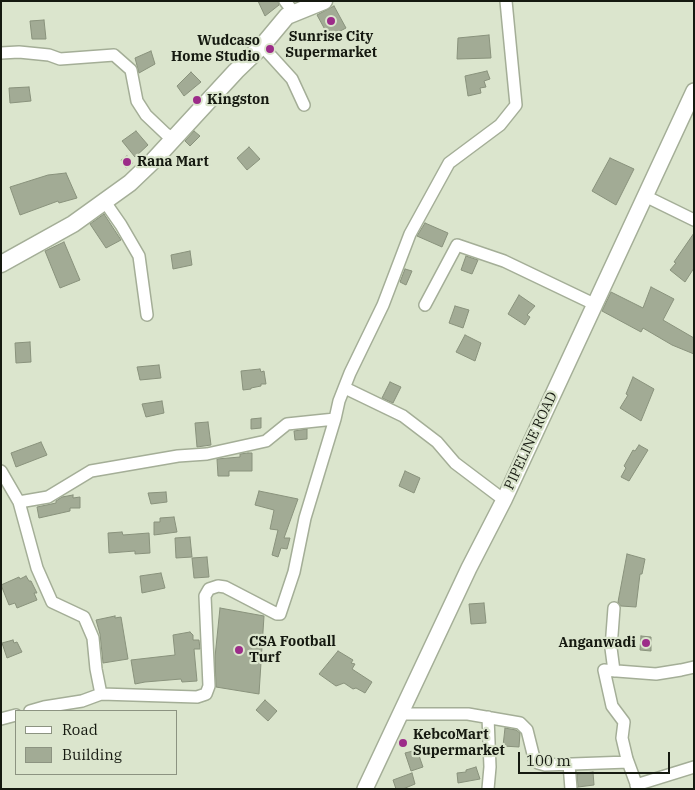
<!DOCTYPE html>
<style>
body{margin:0}
#map{position:relative;width:695px;height:790px;overflow:hidden;background:#dbe5cd;font-family:"IBM Plex Serif",serif}
canvas{display:block}
.frame{position:absolute;inset:0;border:2px solid #151910;pointer-events:none}
.legend{position:absolute;left:15px;top:710px;width:162px;height:65px;box-sizing:border-box;background:#dbe5cd;border:1px solid #8c9381;margin:0;padding:6px 9px;list-style:none;font-size:15px;color:#151910}
.legend li{display:flex;align-items:center;gap:10px;height:25px}
.legend b{width:25px;border:1px solid #8c9381}
.scale{position:absolute;left:518px;top:752px;width:152px;height:22px;box-sizing:border-box;border:2px solid #151910;border-top:0;padding-left:6px;font-size:15px;line-height:18px;white-space:nowrap;color:#151910;-webkit-text-stroke:4px #dbe5cd;paint-order:stroke}
</style>
<div id="map">
<canvas width="695" height="790"></canvas>
<div class="frame"></div>
<ul class="legend">
<li><b style="height:6px;background:#fff"></b>Road</li>
<li><b style="height:14px;background:#a2ab95"></b>Building</li>
</ul>
<div class="scale">100 m</div>
</div>
<script>
const ctx = document.querySelector('canvas').getContext('2d');
ctx.lineJoin = 'round';
function fill(path, color) { ctx.fillStyle = color; ctx.fill(path, 'evenodd'); }
const toPath = rows => new Path2D(rows.map(r => 'M' + r).join(''));
function trace(path, color, width, dash) { ctx.strokeStyle = color; ctx.lineWidth = width; ctx.lineCap = dash ? 'butt' : 'round'; ctx.setLineDash(dash || []); ctx.stroke(path); }
function write(font, color, halo, rows, align = 'center') {
  ctx.font = font + ' "IBM Plex Serif",serif'; ctx.lineWidth = 4.5; ctx.setLineDash([]); ctx.textBaseline = 'middle'; ctx.strokeStyle = halo; ctx.fillStyle = color; for (const [text, x, y, turn = 0] of rows) {
    ctx.save(); ctx.translate(x, y); ctx.rotate((+turn || 0) * Math.PI / 180); ctx.textAlign = isNaN(turn) ? turn : align; if (halo) ctx.strokeText(text, 0, 0); ctx.fillText(text, 0, 0); ctx.restore();
  }
}
const building = toPath([
 [258,1,278,1,279,5,265,16,258,1],
 [334,6,346,28,329,37,317,15,334,6],
 [44,20,46,39,32,39,30,21,44,20],
 [489,35,491,58,457,59,458,38,489,35],
 [151,51,155,64,139,73,135,58,151,51],
 [487,71,490,79,484,81,486,87,480,88,481,93,468,96,465,76,487,71],
 [191,72,201,82,184,96,177,86,191,72],
 [29,87,31,101,10,103,9,88,29,87],
 [136,131,148,145,135,157,122,141,136,131],
 [194,131,200,136,190,146,185,141,194,131],
 [249,147,260,159,247,170,237,158,249,147],
 [127,156,133,163,126,168,121,160,127,156],
 [610,158,634,169,616,205,592,191,610,158],
 [66,173,77,198,59,203,58,201,20,215,10,187,48,175,66,173],
 [104,214,121,240,106,248,90,224,104,214],
 [425,223,448,233,442,247,417,236,425,223],
 [694,233,694,268,685,282,670,270,676,263,674,262,694,233],
 [64,242,80,280,60,288,45,251,64,242],
 [190,251,192,265,173,269,171,255,190,251],
 [466,256,478,260,472,274,461,270,466,256],
 [405,269,412,271,406,285,400,282,405,269],
 [651,287,674,299,663,320,694,338,694,354,672,345,643,328,641,332,602,311,611,292,643,308,651,287],
 [519,295,535,306,527,315,530,317,525,325,508,314,519,295],
 [455,306,469,310,463,328,449,323,455,306],
 [465,335,481,343,475,361,456,352,465,335],
 [30,342,31,362,16,363,15,343,30,342],
 [159,365,161,378,140,380,137,367,159,365],
 [260,369,261,372,264,371,266,384,261,384,261,386,251,388,251,389,243,390,241,371,260,369],
 [633,377,654,389,641,421,620,408,628,395,626,394,633,377],
 [390,382,401,387,393,403,382,398,390,382],
 [162,401,164,413,146,417,142,404,162,401],
 [261,418,261,428,251,429,251,419,261,418],
 [208,422,211,445,197,447,195,423,208,422],
 [307,429,307,439,295,440,294,431,307,429],
 [41,442,47,455,16,467,11,453,41,442],
 [639,445,648,450,629,481,621,477,626,468,624,466,633,450,635,451,639,445],
 [248,453,252,453,252,471,229,471,229,476,218,476,217,459,240,457,240,454,248,453],
 [405,471,420,478,414,493,399,486,405,471],
 [259,491,298,499,284,538,290,538,287,549,281,548,278,557,272,555,278,530,270,529,274,510,255,505,259,491],
 [166,492,167,502,151,504,148,493,166,492],
 [73,495,73,498,80,497,80,508,70,508,70,511,39,518,37,507,56,503,56,501,62,497,73,495],
 [174,517,177,532,154,535,154,522,160,522,160,518,174,517],
 [122,532,123,535,149,533,150,553,135,554,135,551,109,553,108,533,122,532],
 [190,537,192,557,176,558,175,538,190,537],
 [627,554,645,559,642,574,640,574,636,607,621,606,618,602,627,554],
 [207,557,209,577,194,578,192,558,207,557],
 [161,573,165,588,142,593,140,576,161,573],
 [26,576,29,581,31,581,37,593,34,593,37,600,17,608,15,603,9,605,1,585,19,577,20,579,26,576],
 [484,603,486,623,471,624,469,604,484,603],
 [220,608,264,616,259,694,216,687,215,657,220,608],
 [115,616,115,618,121,617,128,659,103,663,100,634,96,620,115,616],
 [190,632,193,635,193,640,199,640,200,649,194,649,197,681,182,682,181,679,145,682,135,684,131,660,175,655,173,635,190,632],
 [641,636,651,637,651,651,640,650,641,636],
 [13,640,14,643,17,642,22,652,7,658,2,643,13,640],
 [338,651,353,660,351,663,355,664,352,669,372,682,365,693,356,688,353,689,344,683,336,686,319,674,338,651],
 [265,700,277,711,268,721,256,710,265,700],
 [505,728,516,730,520,733,519,747,503,746,505,728],
 [417,750,423,767,411,771,405,753,417,750],
 [476,767,480,779,458,783,457,773,466,772,466,770,476,767],
 [593,772,594,785,578,787,577,774,593,772],
 [412,773,415,784,403,789,396,789,393,780,412,773]
]);
fill(building, '#a2ab95');
trace(building, '#89927c', 1);
const minor = toPath([
 [285,1,294,13],
 [262,46,292,79,304,105],
 [1,53,19,52,49,55,60,59,114,55,131,70,137,101,146,115,166,134,174,138],
 [645,196,694,220],
 [105,202,121,225,139,256,147,315],
 [425,305,457,245,504,261,594,304],
 [345,388,403,416,437,442,455,463,504,500],
 [1,471,19,502,37,568,52,602,84,617,93,638,96,669,101,694,82,701,44,707,30,711],
 [19,502,48,497,91,471,178,456,207,454,266,441,287,424,335,419,339,401,350,373,383,305,410,234,449,163,500,125,516,105,506,1],
 [614,608,611,648,614,671],
 [101,694,197,697,206,694,209,686,205,596,209,589,218,586,225,587,277,614,280,614,294,572,305,518,335,419],
 [401,714,468,714,520,723,527,730,534,758,538,763,545,765,628,762],
 [1,719,16,715],
 [569,764,571,789],
 [636,785,694,767],
 [488,789,490,767,488,717],
 [638,789,627,759,622,738,624,722,612,706,604,670,656,674,681,670,694,667]
]);
const tertiary = toPath([
 [365,789,469,568,504,500,694,91]
]);
const secondary = toPath([
 [1,264,73,224,130,183,153,161,236,71,262,46,287,16,324,1]
]);
trace(minor, '#a4ae97', 14);
trace(tertiary, '#a4ae97', 18);
trace(secondary, '#a4ae97', 19);
trace(minor, '#fff', 11);
trace(tertiary, '#fff', 15);
trace(secondary, '#fff', 16);
for (const [x, y, r, color] of [
 [331,21,5,"#9c2c89"],
 [270,49,5,"#9c2c89"],
 [197,100,5,"#9c2c89"],
 [127,162,5,"#9c2c89"],
 [646,643,5,"#9c2c89"],
 [239,650,5,"#9c2c89"],
 [403,743,5,"#9c2c89"]
]) { const dot = new Path2D(); dot.arc(x, y, r, 0, 2 * Math.PI); ctx.fillStyle = color; ctx.fill(dot); trace(dot, '#dbe5cd', 2); }
write('bold 14px', '#151910', '#dbe5cd', [
 ["Sunrise City",331,37,"center"],
 ["Supermarket",331,53,"center"],
 ["Wudcaso",260,41,"right"],
 ["Home Studio",260,57,"right"],
 ["Kingston",207,100],
 ["Rana Mart",137,162],
 ["CSA Football",249,642],
 ["Turf",249,658],
 ["Anganwadi",636,643,"right"],
 ["KebcoMart",413,735],
 ["Supermarket",413,751]
], 'left');
write('14px', '#151910', '#dbe5cd', [
 ["PIPELINE ROAD",531,441,-65]
]);
</script>
